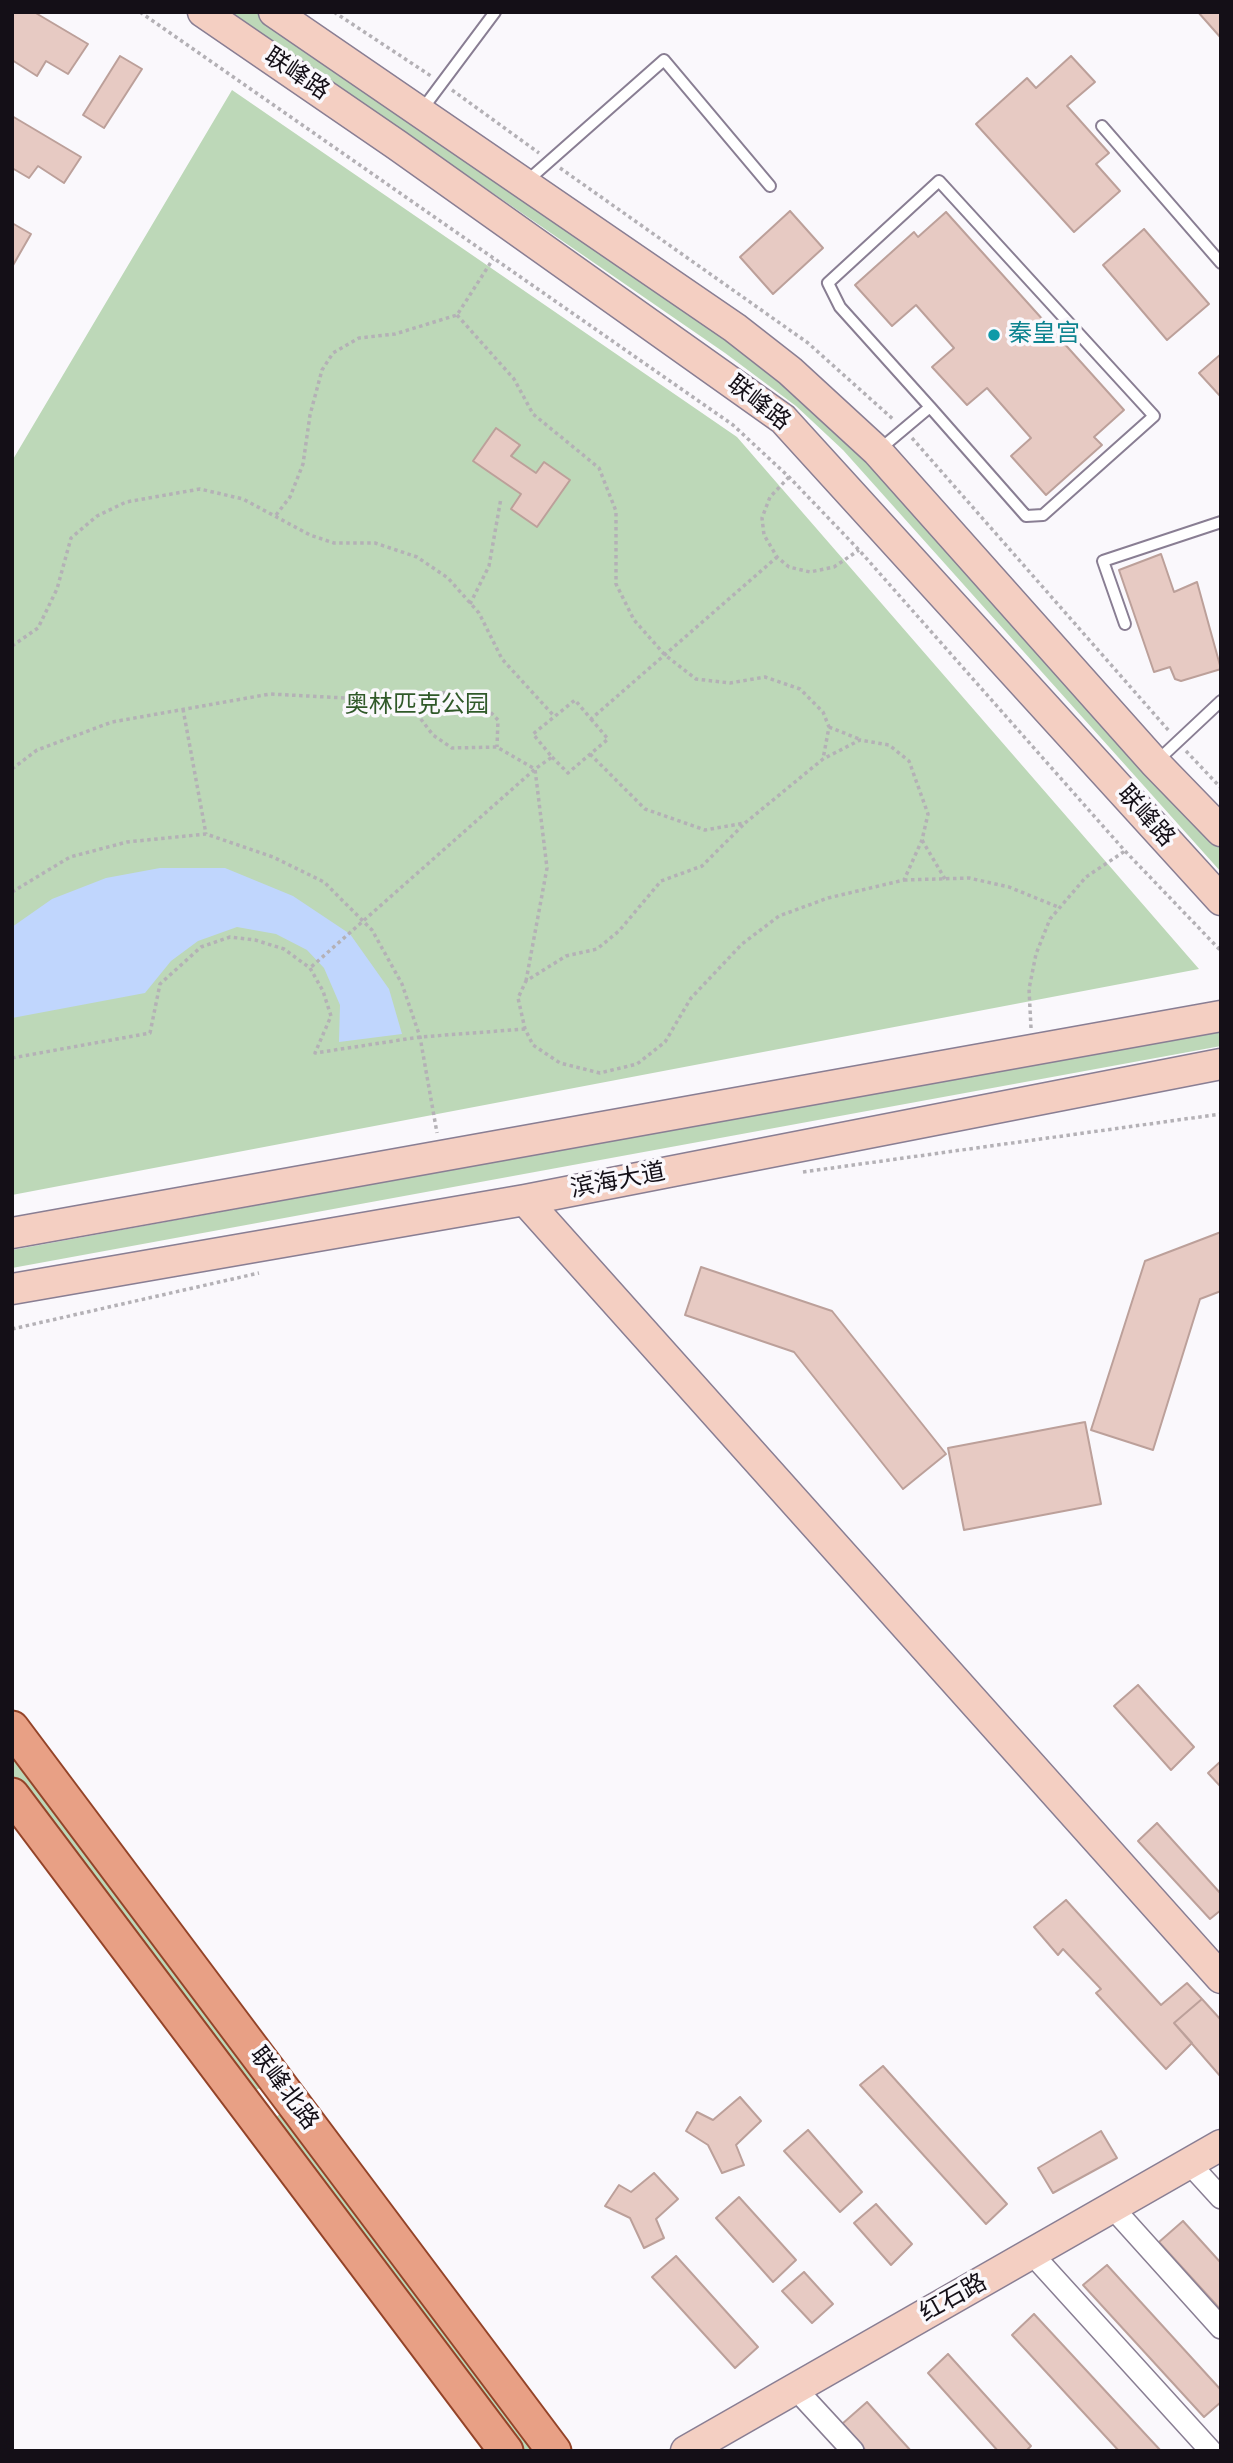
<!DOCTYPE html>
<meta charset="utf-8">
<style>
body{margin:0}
#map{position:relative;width:1233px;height:2463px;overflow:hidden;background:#faf8fc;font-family:Jost,sans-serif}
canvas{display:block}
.frame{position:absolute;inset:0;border:14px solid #140f17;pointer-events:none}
</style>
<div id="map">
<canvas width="1233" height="2463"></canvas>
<div class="frame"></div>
</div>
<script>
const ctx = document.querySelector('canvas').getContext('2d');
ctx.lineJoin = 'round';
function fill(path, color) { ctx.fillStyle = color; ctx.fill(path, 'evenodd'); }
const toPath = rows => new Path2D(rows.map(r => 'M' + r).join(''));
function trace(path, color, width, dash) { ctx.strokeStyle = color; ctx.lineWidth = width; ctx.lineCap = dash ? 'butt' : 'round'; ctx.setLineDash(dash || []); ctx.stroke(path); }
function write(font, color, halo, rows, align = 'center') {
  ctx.font = font + ' Jost,"Noto Sans SC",sans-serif'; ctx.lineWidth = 7; ctx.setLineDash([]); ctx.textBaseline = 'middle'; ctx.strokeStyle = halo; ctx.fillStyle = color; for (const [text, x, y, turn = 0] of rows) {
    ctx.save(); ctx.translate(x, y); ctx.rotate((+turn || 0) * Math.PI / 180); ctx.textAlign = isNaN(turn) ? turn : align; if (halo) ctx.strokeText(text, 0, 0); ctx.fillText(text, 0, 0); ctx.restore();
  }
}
fill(toPath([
 [230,12,255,12,734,341,847,437,1134,758,1221,846,1221,872,843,450,796,406,725,353],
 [232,90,737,437,1199,969,12,1195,12,461],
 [1221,1029,1221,1046,12,1268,12,1250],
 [12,1749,265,2085,249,2094,12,1775],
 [284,2111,539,2451,523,2451,438,2345,272,2120]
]), '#bdd8b8');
fill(toPath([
 [160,868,225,868,293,896,350,934,389,989,402,1034,339,1042,340,1005,324,968,307,950,276,934,237,927,198,941,171,961,145,993,12,1018,12,927,52,899,106,878]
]), '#c0d6fd');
const building = toPath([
 [12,12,34,12,88,44,68,74,46,61,37,76,12,60,12,12],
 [1198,12,1221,12,1221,38,1198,12],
 [120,56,142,69,104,128,83,115,120,56],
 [1071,56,1095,82,1067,106,1109,153,1096,164,1120,191,1074,232,976,124,1027,78,1036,88,1071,56],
 [12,116,81,157,64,183,38,166,29,178,12,168,12,116],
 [790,211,823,248,773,294,740,257,790,211],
 [946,212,1124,410,1094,437,1102,445,1046,495,1011,456,1031,438,987,388,967,405,932,367,954,348,916,305,892,326,855,285,914,232,918,237,946,212],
 [12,223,31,234,12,267,12,223],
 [1144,229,1209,304,1167,340,1103,265,1144,229],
 [1221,354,1221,397,1199,373,1221,354],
 [496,428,520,445,511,456,536,473,544,462,570,480,537,527,511,509,521,494,473,461,496,428],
 [1161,554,1174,592,1197,582,1221,669,1181,681,1175,679,1170,667,1154,672,1119,570,1161,554],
 [1221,1232,1221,1291,1200,1299,1153,1450,1091,1430,1145,1261,1221,1232],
 [701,1267,832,1311,946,1454,903,1489,794,1352,685,1315,701,1267],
 [1085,1422,1101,1504,964,1530,948,1448,1085,1422],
 [1138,1685,1194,1747,1171,1770,1114,1706,1138,1685],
 [1221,1761,1221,1787,1208,1773,1221,1761],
 [1157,1823,1221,1894,1221,1910,1210,1919,1138,1841,1157,1823],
 [1066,1900,1161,2005,1187,1983,1202,1999,1174,2023,1192,2043,1166,2069,1096,1993,1101,1989,1063,1949,1058,1955,1034,1927,1066,1900],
 [1202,1999,1221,2020,1221,2077,1174,2023,1202,1999],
 [883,2066,1007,2204,986,2224,860,2085,883,2066],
 [740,2097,761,2121,736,2145,744,2165,722,2173,708,2145,686,2131,697,2112,713,2120,740,2097],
 [808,2130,862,2192,840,2212,784,2151,808,2130],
 [1101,2131,1117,2158,1053,2193,1038,2168,1101,2131],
 [654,2173,678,2199,656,2219,664,2238,644,2248,630,2218,605,2206,619,2185,631,2192,654,2173],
 [739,2197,796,2260,773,2282,716,2218,739,2197],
 [876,2204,912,2244,891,2265,854,2223,876,2204],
 [1183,2221,1221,2263,1221,2310,1159,2242,1183,2221],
 [676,2256,758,2347,735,2368,652,2277,676,2256],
 [1107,2265,1221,2390,1221,2402,1204,2417,1083,2285,1107,2265],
 [804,2272,833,2304,812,2323,782,2291,804,2272],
 [1034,2314,1161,2451,1119,2451,1012,2335,1034,2314],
 [948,2354,1031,2446,1026,2451,998,2451,928,2373,948,2354],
 [867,2402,911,2451,866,2451,842,2424,867,2402]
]);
fill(building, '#e7cac3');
trace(building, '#bca09a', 2);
const lane = toPath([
 [421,111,495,12],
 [1102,126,1221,263],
 [527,181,664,60,770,186],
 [880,449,930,407,840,307,828,283,939,181,1154,416,1043,515,1026,516,930,407],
 [1125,624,1103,561,1221,522],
 [1156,762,1221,701]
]);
const street = toPath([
 [1189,2163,1221,2198],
 [1112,2207,1221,2328],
 [1033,2255,1211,2451],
 [794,2387,853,2451]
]);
const secondary = toPath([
 [203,12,397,145,783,419,1221,900],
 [274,12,735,328,790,371,877,451,1155,763,1221,831],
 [525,1200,1221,1978],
 [12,1233,1221,1016],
 [12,1289,525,1200,1221,1064],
 [686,2451,1221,2145]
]);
const primary = toPath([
 [12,1728,554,2451],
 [12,1795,506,2451]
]);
trace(lane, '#897e93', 14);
trace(street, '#897e93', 24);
trace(secondary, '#897e93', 33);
trace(primary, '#944429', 37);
trace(toPath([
 [140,12,733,425,789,477,859,550,1125,851,1221,951],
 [334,12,431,76],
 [452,90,539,153],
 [560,168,808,343,894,420],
 [457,315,514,379,533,414,599,468,616,511,616,584,634,620,665,655,696,679,730,683,765,677,800,689,823,712,829,727,823,759],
 [912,438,1170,732],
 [789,477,770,497,762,518,764,535,777,557,789,567,810,572,834,567,859,550],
 [276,515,290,497,303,464,310,415,322,370,333,353,359,338,395,334,457,315,493,259],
 [470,604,489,566,501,498],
 [12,646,38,628,57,589,71,538,97,516,126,502,200,489,243,499,310,535,334,543,375,543,417,557,448,578,479,613,502,659,554,716],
 [183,709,206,834],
 [417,714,437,692,474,695,498,720,497,747],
 [829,727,859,739],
 [1186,751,1221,788],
 [590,754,645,809,705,830,745,823,823,759,860,740,889,745,909,761,928,814,922,840,904,880,828,898,779,916,742,944,691,998,665,1042,637,1064,600,1073,560,1063,533,1045,525,1029,518,998,526,981,566,956,597,949,619,931,661,881,702,866,745,823],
 [552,757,568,773,608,739,591,719],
 [12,769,37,750,112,722,270,694,345,698,417,714,433,735,452,748,497,747,535,769,310,968],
 [922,840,945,879],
 [904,880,969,878,1009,887,1058,907],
 [12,892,70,857,127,842,206,834,273,857,324,882,372,930,402,984,420,1037,437,1133],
 [526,981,547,868,535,769,552,757,533,734,575,700,591,719,777,557],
 [1031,1028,1029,989,1036,954,1050,919,1086,877,1125,851],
 [12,1058,150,1033,160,984,201,947,230,937,255,940,284,949,310,968,323,991,331,1016,315,1053,420,1037,525,1029],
 [803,1172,1221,1114],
 [12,1329,259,1273]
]), '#b4b1b6', 3.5, [3.5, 3.5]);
trace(lane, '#fff', 10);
trace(street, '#fff', 21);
trace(secondary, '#f4cfc2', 30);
trace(primary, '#e8a085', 33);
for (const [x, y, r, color] of [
 [994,335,7,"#0f9aa8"]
]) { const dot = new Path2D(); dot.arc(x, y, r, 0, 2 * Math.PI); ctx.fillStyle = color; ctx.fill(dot); trace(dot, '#faf8fc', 2.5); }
write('24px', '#140f17', '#faf8fc', [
 ["联峰路",296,75,34],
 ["联峰路",758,404,38],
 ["联峰路",1145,817,48],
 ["滨海大道",618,1182,-11],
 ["联峰北路",283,2089,53],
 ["红石路",954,2299,-29]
]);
write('24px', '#0d838f', '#faf8fc', [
 ["秦皇宫",1008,335]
], 'left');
write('24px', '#305929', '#faf8fc', [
 ["奥林匹克公园",417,706]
]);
</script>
